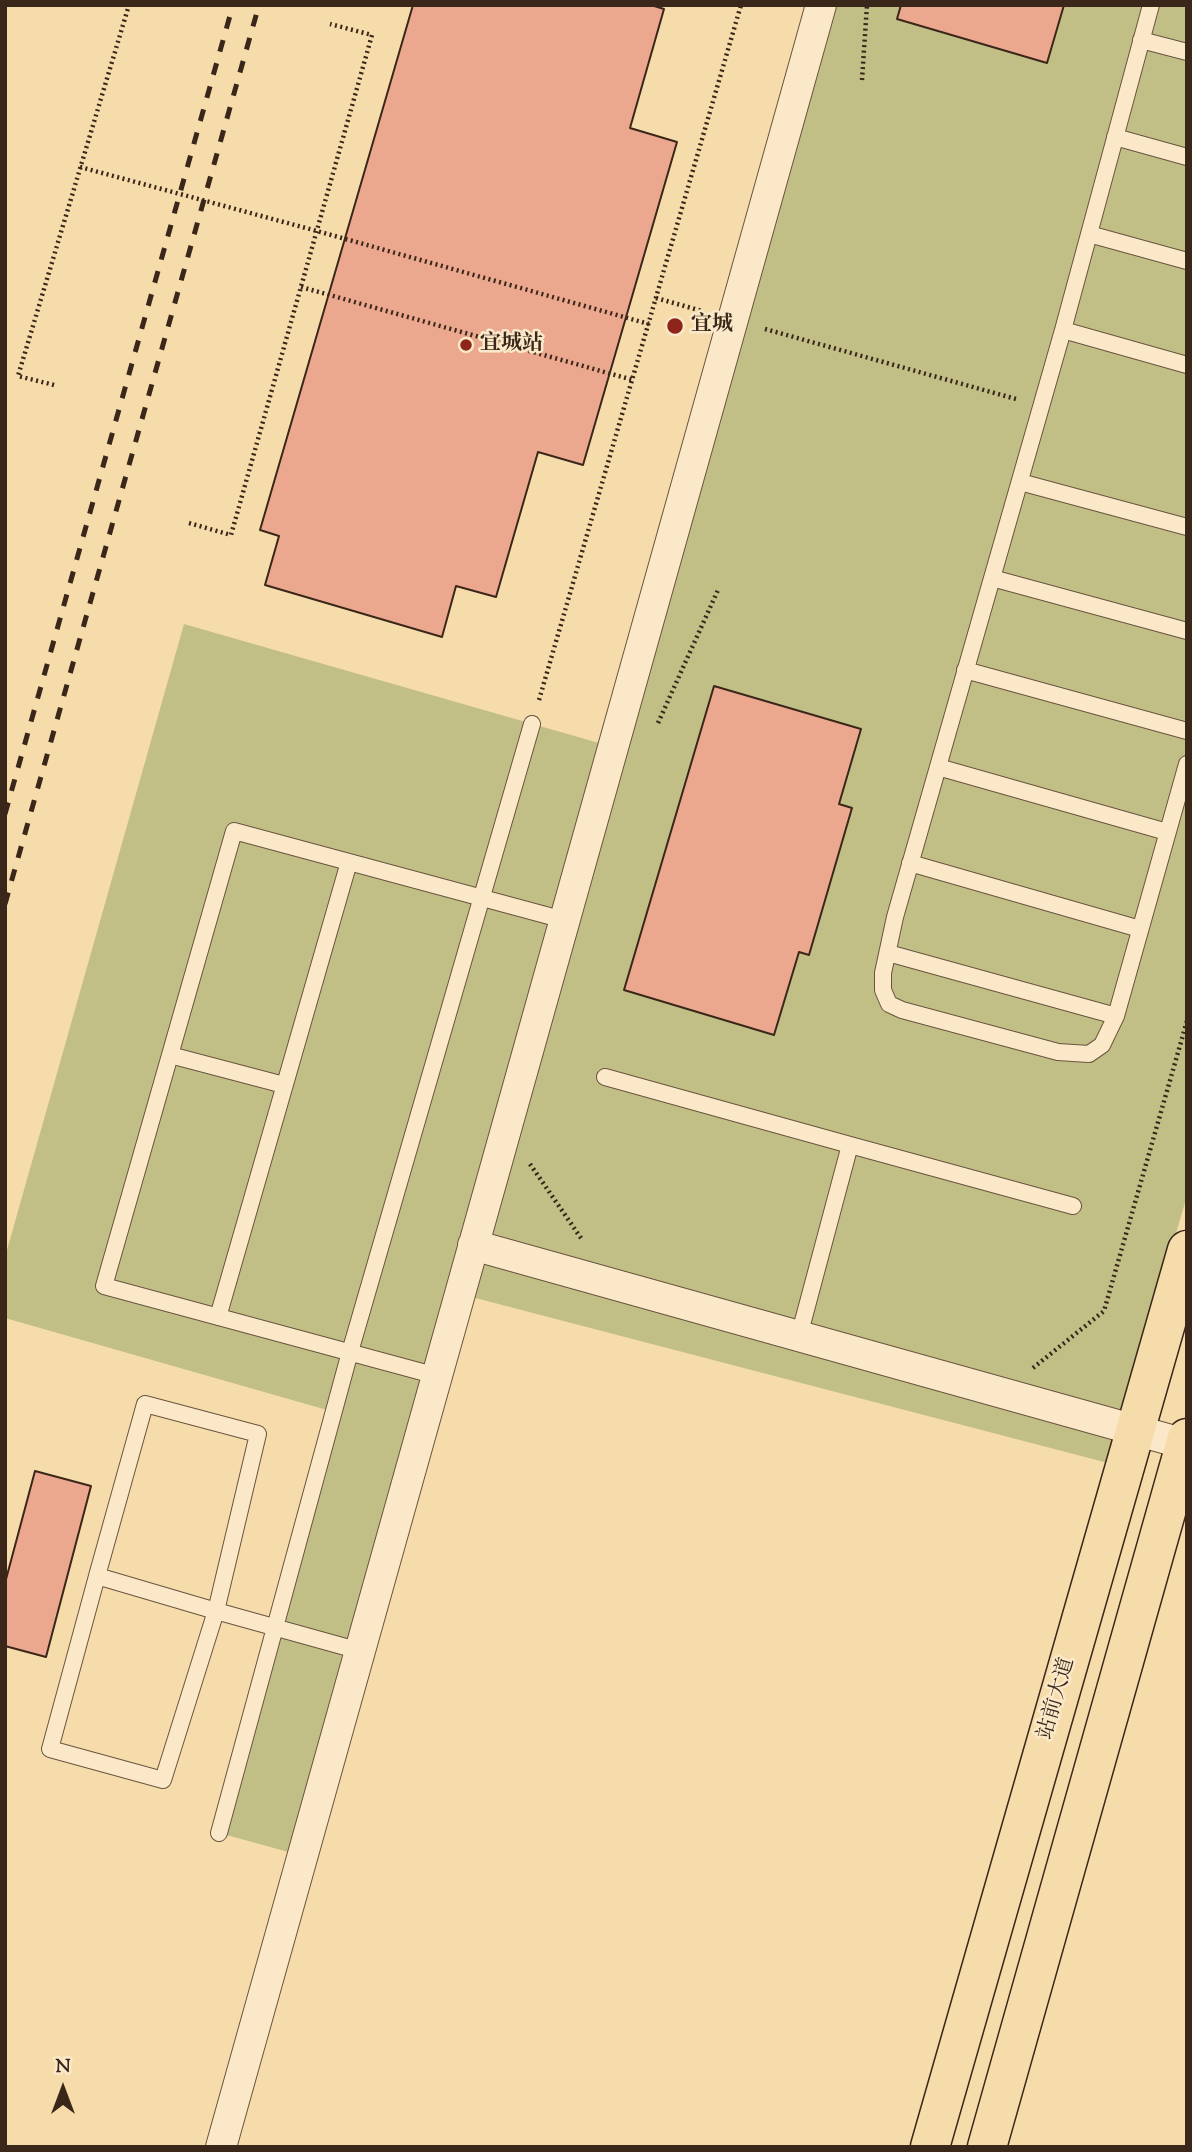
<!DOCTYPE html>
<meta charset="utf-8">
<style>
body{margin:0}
#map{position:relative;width:1192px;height:2152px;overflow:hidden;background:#f7dcab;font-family:"Sorts Mill Goudy",serif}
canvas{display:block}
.frame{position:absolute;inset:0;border:7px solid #3a271a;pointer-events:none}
.north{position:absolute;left:28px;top:2054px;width:70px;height:70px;-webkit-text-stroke:5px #fae8c8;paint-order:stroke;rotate:0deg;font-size:19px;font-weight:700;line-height:28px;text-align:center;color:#3a271a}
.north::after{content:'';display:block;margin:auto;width:24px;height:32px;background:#3a271a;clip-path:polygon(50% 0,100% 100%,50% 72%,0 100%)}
</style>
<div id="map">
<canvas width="1192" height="2152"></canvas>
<div class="frame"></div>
<div class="north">N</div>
</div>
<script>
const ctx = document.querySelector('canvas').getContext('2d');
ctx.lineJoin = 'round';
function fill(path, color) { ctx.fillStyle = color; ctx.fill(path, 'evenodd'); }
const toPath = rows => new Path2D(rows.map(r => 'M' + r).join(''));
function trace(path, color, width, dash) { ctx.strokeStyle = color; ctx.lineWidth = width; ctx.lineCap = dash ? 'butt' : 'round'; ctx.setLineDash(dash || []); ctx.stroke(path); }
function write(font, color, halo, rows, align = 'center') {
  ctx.font = font + ' "Sorts Mill Goudy","Noto Serif SC",serif'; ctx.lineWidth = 5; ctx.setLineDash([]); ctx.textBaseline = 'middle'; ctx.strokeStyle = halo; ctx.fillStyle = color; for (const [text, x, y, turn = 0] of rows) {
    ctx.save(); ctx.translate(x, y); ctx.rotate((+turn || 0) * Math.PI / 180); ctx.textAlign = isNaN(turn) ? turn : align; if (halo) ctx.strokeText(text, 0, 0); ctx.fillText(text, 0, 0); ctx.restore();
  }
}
fill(toPath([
 [821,5,1187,5,1187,1196,1108,1463,460,1294,303,1856,219,1833,334,1412,5,1318,5,1257,184,624,613,747]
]), '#c2bf86');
const building = toPath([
 [651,5,664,9,630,128,677,142,583,465,538,452,496,597,456,586,442,637,265,585,279,536,260,530,413,5,651,5],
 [901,5,1064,5,1047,63,897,19,901,5],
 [714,686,861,729,839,804,852,808,809,955,799,952,774,1035,624,990,714,686],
 [35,1471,91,1486,46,1657,5,1646,5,1583,35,1471]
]);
fill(building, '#eca88e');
trace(building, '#3a271a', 2);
const lane = toPath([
 [1151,5,1063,330,895,917,883,973,883,990,889,1004,902,1010,1058,1052,1089,1054,1102,1045,1116,1016,1187,764],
 [1141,40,1187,52],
 [1115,137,1187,157],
 [1089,234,1187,261],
 [1063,330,1187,365],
 [1020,482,1187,527],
 [992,578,1187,631],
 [965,670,1187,731],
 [938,767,1167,832],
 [910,863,1140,929],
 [888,953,1116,1016],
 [170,1055,284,1085],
 [605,1077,850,1145],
 [218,1317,349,862],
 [799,1336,850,1145,1073,1206],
 [437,1376,104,1286,234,831,564,920],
 [97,1576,145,1404,258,1434,216,1611,163,1780,50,1749,97,1576,216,1611,360,1651],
 [219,1833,350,1352,532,724]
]);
const street = toPath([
 [473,1245,1185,1444],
 [221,2147,821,5]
]);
const primary = toPath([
 [930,2147,1187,1250],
 [987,2147,1187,1438]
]);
trace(lane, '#69543e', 18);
trace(street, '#69543e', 32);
trace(primary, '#3a271a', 41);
trace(toPath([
 [862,80,867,5],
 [80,167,317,231,649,324],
 [301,287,633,380],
 [656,298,702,311],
 [765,329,1016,399],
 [54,385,18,376,129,5],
 [189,523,231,535,372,35,330,24],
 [539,700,741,5],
 [658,723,718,590],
 [530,1164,583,1241],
 [1033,1368,1104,1311,1187,1021]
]), '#3a271a', 4.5, [2, 3.5]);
trace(lane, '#fae8c8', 16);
trace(street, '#fae8c8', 30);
trace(primary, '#f7dcab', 38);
trace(toPath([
 [5,814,233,5],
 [5,904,259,5]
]), '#3a271a', 5, [12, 12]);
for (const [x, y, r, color] of [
 [675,326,9,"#8f2418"],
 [466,345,7,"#8f2418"]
]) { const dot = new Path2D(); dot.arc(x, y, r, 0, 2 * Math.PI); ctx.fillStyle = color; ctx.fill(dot); trace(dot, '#fae8c8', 2.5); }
write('bold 21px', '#3a271a', '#fae8c8', [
 ["宜城",691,326],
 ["宜城站",480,345]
], 'left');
write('21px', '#3a271a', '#fae8c8', [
 ["站前大道",1058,1699,-74]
]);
</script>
